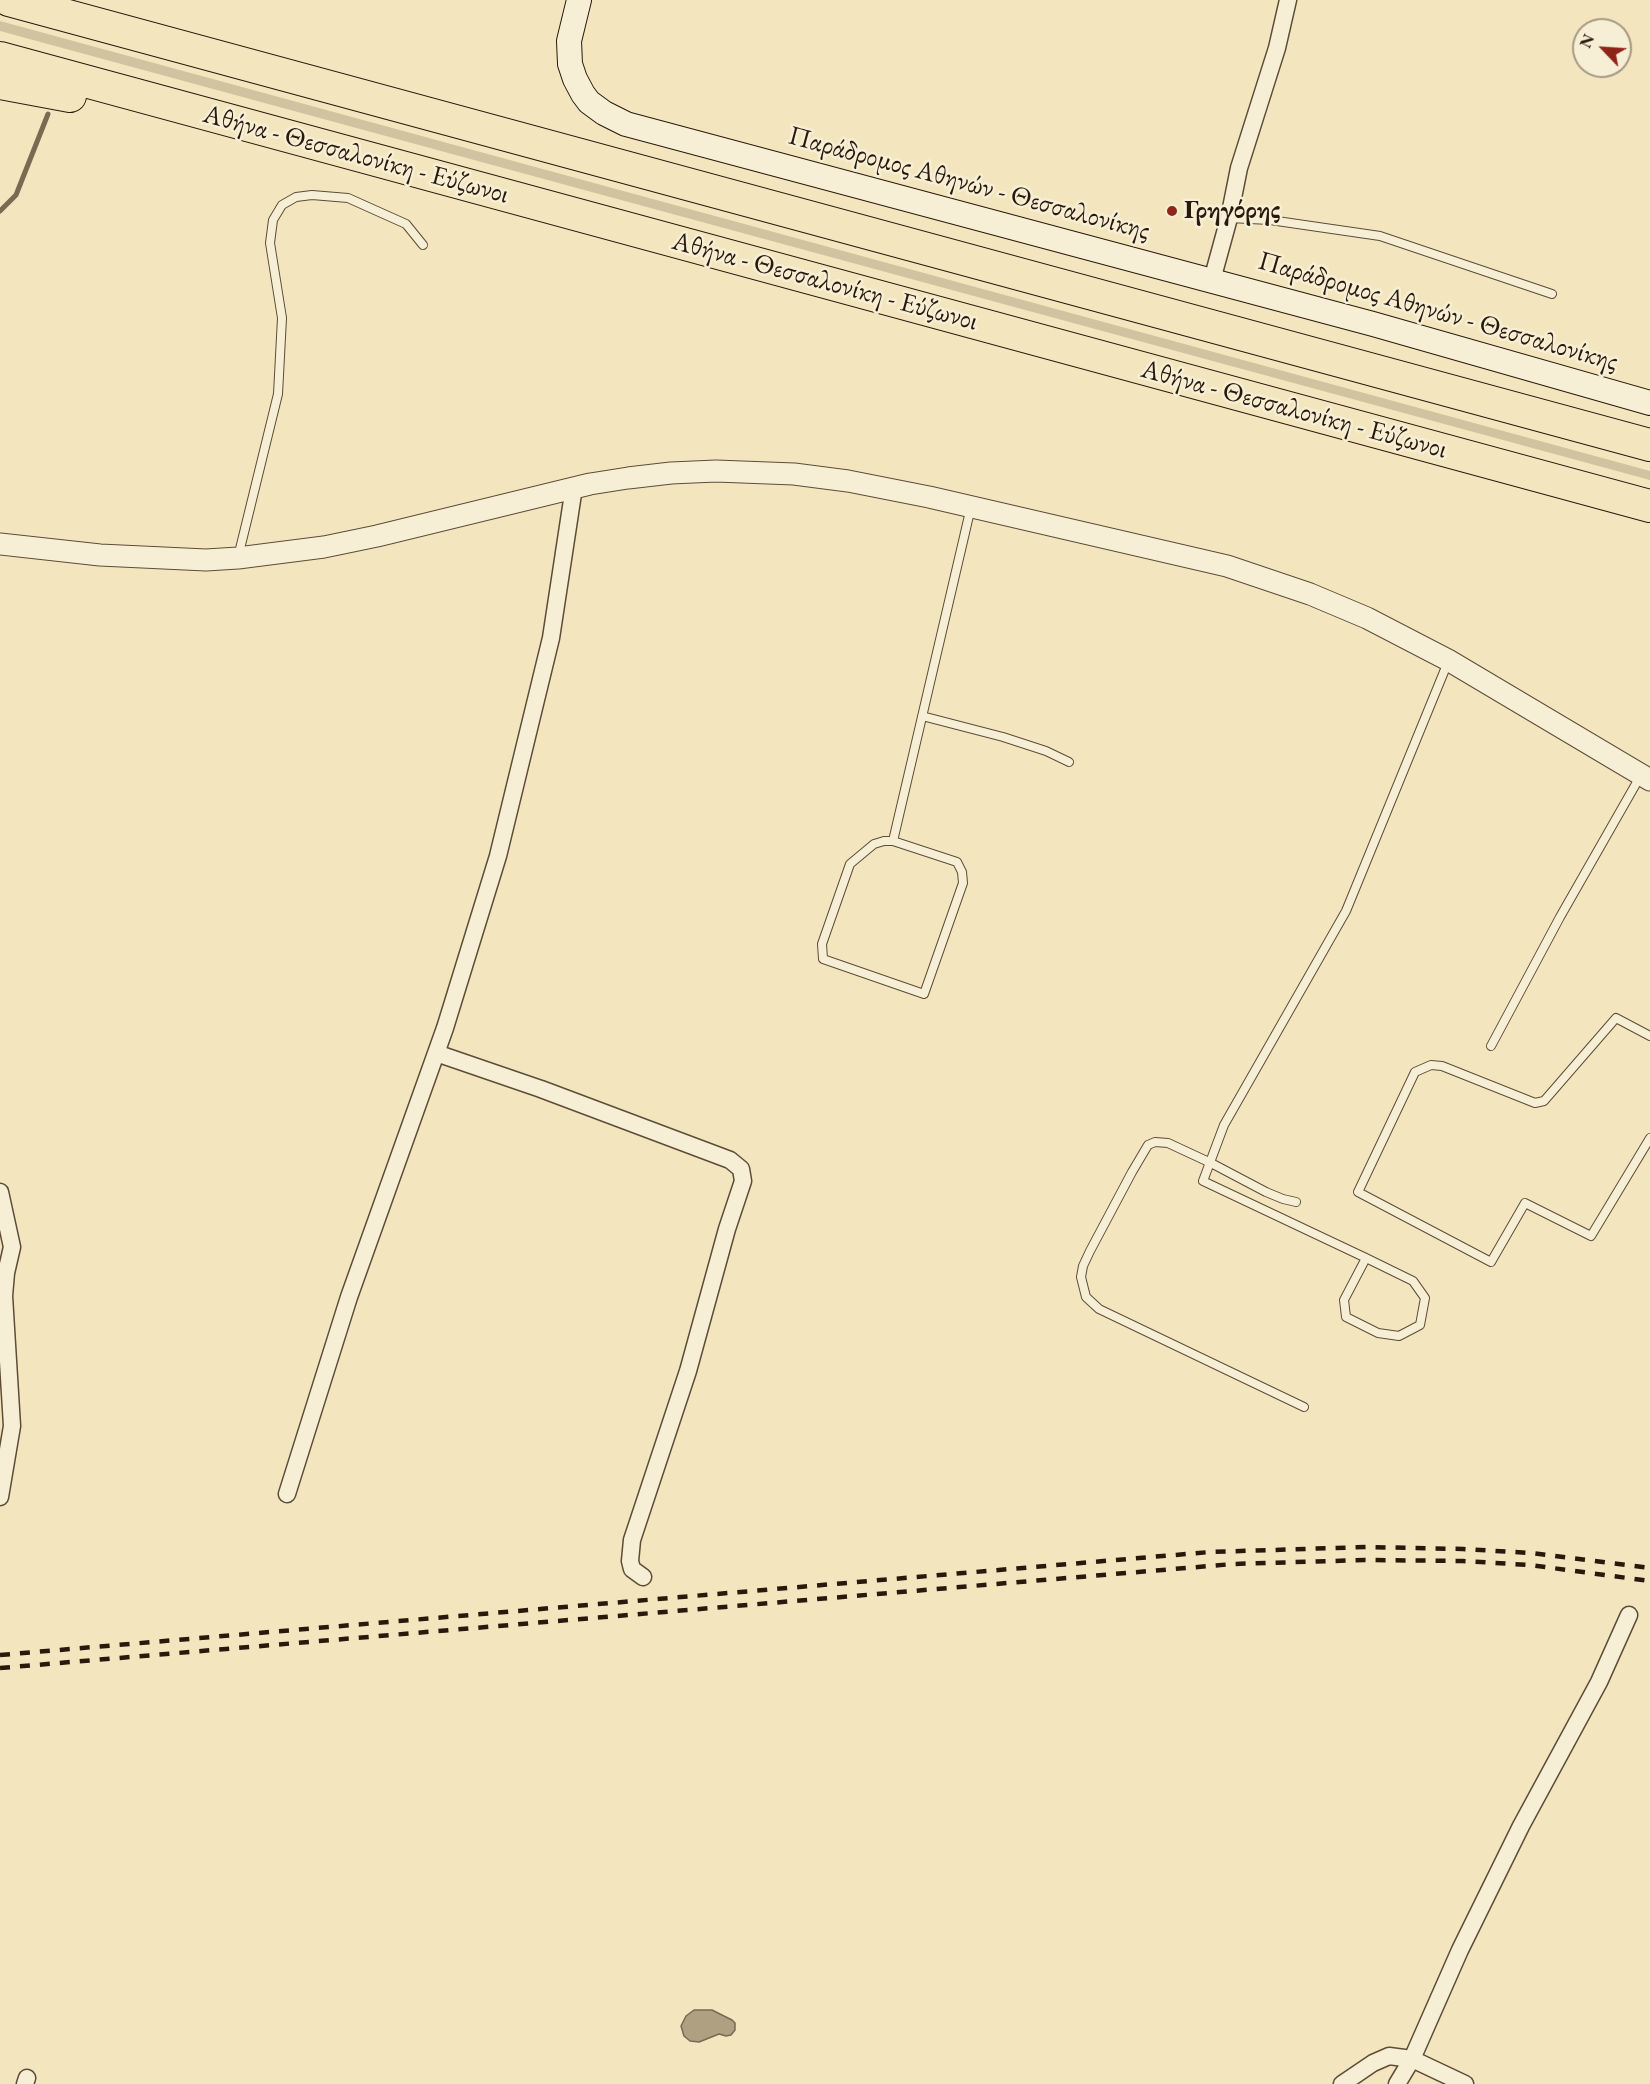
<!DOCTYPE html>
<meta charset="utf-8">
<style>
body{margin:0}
#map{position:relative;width:1650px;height:2084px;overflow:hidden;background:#f3e6be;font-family:"EB Garamond",serif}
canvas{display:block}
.north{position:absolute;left:1572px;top:18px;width:60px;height:60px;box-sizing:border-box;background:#f7efd5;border:2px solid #a59985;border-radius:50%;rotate:295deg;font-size:16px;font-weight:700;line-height:24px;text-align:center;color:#29180c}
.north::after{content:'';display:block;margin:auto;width:21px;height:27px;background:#8f2418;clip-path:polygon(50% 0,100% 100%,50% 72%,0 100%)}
</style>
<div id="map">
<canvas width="1650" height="2084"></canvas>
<div class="north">N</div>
</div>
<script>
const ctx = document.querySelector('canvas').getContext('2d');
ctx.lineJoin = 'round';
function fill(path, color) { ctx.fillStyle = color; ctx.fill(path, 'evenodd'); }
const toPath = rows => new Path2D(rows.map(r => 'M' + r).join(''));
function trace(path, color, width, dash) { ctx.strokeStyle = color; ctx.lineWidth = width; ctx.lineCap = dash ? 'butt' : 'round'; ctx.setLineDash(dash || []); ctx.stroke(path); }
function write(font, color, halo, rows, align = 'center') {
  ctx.font = font + ' "EB Garamond",serif'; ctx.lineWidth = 5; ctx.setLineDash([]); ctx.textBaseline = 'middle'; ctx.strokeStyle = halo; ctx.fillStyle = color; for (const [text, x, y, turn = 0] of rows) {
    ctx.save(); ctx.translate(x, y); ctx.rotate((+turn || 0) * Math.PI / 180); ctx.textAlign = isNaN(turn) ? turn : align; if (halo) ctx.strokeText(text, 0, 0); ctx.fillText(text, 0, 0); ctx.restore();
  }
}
fill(toPath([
 [0,21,1650,471,1650,480,0,31]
]), '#d1c3a0');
const water = toPath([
 [694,2010,712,2010,732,2020,735,2023,735,2030,731,2035,726,2036,719,2034,699,2042,690,2041,684,2036,681,2026,686,2016,694,2010]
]);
fill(water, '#aea081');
trace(water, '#796a52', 1.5);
trace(toPath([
 [0,211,16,195,48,114]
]), '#796a52', 5);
const service = toPath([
 [1229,218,1270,220,1380,236,1552,294],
 [238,557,278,394,282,318,270,243,273,220,282,205,296,197,312,195,348,198,406,224,423,245],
 [922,716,1003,737,1046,751,1069,762],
 [884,841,893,841,957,862,962,872,963,883,924,994,823,959,822,944,850,864,874,844,884,841],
 [893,841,971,507],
 [1650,1036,1616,1018,1544,1101,1535,1103,1442,1066,1431,1065,1415,1072,1358,1192,1491,1262,1525,1203,1591,1236,1650,1138],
 [1491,1046,1560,917,1641,775],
 [1296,1202,1283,1199,1266,1192,1211,1163,1168,1143,1155,1142,1148,1145,1132,1172,1090,1251,1083,1266,1081,1277,1086,1297,1099,1309,1304,1407],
 [1366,1258,1344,1300,1346,1317,1378,1333,1399,1336,1420,1325,1425,1298,1413,1281,1366,1258,1203,1181,1224,1125,1346,911,1448,662]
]);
const minor = toPath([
 [1212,280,1229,218,1239,168,1277,48,1288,0],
 [436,1053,541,1089,730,1160,741,1169,743,1181,727,1229,688,1371,632,1540,630,1561,632,1569,643,1577],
 [0,1192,12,1247,6,1273,4,1296,12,1426,0,1497],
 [287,1494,349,1297,445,1028,498,856,551,638,574,487],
 [25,2084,27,2078],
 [1342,2084,1373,2063,1389,2056,1412,2059,1465,2084],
 [1397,2084,1412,2059,1460,1950,1521,1826,1599,1682,1629,1615]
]);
const tertiary = toPath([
 [0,544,100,555,206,560,238,558,324,547,377,536,590,484,628,478,671,473,716,471,794,474,848,481,929,497,1227,566,1310,594,1367,618,1448,660,1650,780]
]);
const secondary = toPath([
 [579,0,569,41,570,64,575,79,583,94,589,102,604,113,626,124,1373,324,1650,403]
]);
const motorway = toPath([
 [9,0,1650,445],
 [0,58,1650,506],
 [0,83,70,96]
]);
trace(service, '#5c4c38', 10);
trace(minor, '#5c4c38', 19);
trace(tertiary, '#5c4c38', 23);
trace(secondary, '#29180c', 26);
trace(motorway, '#29180c', 34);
trace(service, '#f7efd5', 8);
trace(minor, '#f7efd5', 16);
trace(tertiary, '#f7efd5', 21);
trace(secondary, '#f7efd5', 24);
trace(motorway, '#f3e6be', 32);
trace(toPath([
 [0,1655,1210,1552,1366,1547,1463,1549,1531,1553,1650,1568],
 [0,1668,1233,1564,1365,1560,1463,1561,1530,1565,1650,1581]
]), '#29180c', 4.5, [10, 10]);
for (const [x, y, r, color] of [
 [1172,211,6,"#8f2418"]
]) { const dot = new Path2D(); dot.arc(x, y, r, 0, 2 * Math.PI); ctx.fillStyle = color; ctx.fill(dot); trace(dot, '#f7efd5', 2); }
write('27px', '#29180c', '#f7efd5', [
 ["Αθήνα - Θεσσαλονίκη - Εύζωνοι",356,155,15],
 ["Παράδρομος Αθηνών - Θεσσαλονίκης",969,184,15],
 ["Αθήνα - Θεσσαλονίκη - Εύζωνοι",825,282,15],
 ["Παράδρομος Αθηνών - Θεσσαλονίκης",1438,312,16],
 ["Αθήνα - Θεσσαλονίκη - Εύζωνοι",1294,410,15]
]);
write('bold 27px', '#29180c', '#f7efd5', [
 ["Γρηγόρης",1184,211]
], 'left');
</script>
